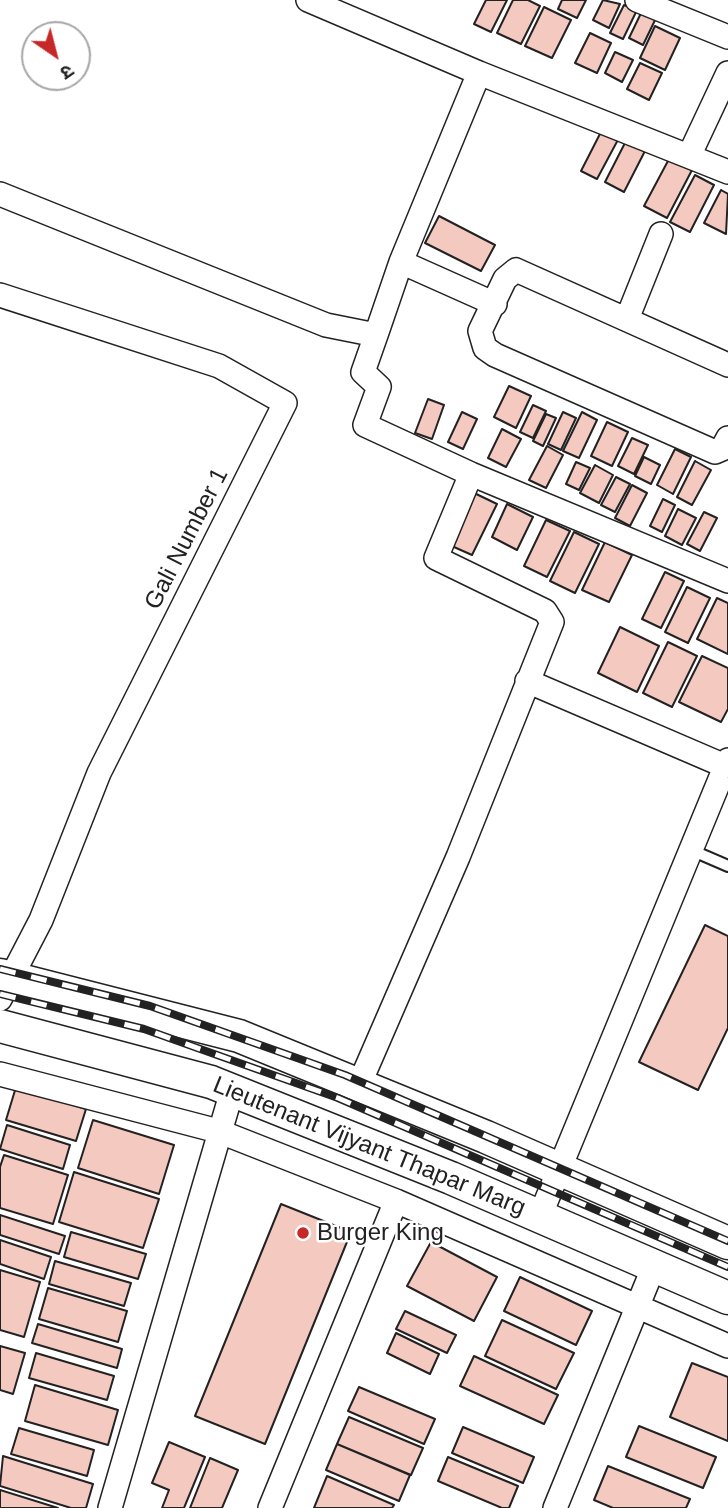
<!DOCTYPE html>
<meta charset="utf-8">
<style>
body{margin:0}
#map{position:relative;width:728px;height:1508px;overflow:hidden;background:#fff;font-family:Arial,"Noto Sans Devanagari",sans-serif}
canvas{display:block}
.north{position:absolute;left:21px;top:21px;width:70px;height:70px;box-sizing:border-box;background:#fff;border:2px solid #a7a7a7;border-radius:50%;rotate:145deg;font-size:19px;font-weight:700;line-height:28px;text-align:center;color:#222}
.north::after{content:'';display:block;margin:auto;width:24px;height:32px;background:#c62828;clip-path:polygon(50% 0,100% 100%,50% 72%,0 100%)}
</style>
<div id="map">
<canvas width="728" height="1508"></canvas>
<div class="north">उ</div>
</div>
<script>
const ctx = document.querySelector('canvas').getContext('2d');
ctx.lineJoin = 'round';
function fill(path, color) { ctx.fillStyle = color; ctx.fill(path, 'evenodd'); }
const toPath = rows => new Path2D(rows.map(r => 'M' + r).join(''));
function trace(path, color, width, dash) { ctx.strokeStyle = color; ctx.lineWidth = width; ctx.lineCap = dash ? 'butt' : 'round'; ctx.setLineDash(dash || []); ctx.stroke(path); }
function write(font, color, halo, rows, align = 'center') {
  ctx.font = font + ' Arial,sans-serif'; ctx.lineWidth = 5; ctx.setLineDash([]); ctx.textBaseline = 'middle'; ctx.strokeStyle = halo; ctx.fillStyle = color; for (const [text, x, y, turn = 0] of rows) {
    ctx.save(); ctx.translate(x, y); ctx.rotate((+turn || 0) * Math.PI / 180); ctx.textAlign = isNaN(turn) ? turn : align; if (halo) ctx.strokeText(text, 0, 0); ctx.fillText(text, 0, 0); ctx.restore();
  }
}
const building = toPath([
 [486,0,507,0,491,32,474,24,486,0],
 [513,0,528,0,540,6,521,44,497,33,513,0],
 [562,0,586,0,577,18,558,9,562,0],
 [603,0,620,4,609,28,593,20,603,0],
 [624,5,637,10,623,39,610,33,624,5],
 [544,7,571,20,552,58,525,46,544,7],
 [643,9,657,16,643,45,629,38,643,9],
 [655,26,680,38,665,70,640,58,655,26],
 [590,33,611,43,597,73,575,63,590,33],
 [615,52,633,60,622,82,605,73,615,52],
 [640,63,662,73,649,100,627,89,640,63],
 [603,128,620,136,597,179,581,171,603,128],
 [627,139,646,149,624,192,605,182,627,139],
 [669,159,692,170,667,218,644,206,669,159],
 [695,175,714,185,690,232,670,222,695,175],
 [721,190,728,194,726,234,704,223,721,190],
 [439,216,495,245,481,271,425,243,439,216],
 [509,386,531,396,516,428,494,417,509,386],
 [428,399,444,405,432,439,415,433,428,399],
 [533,405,546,411,533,438,520,432,533,405],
 [462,412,477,419,463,449,448,442,462,412],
 [563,412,576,418,561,450,548,444,563,412],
 [582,412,597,420,579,458,563,451,582,412],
 [546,414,556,418,543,446,533,441,546,414],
 [607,422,628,432,612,466,591,456,607,422],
 [502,429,521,439,506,467,488,458,502,429],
 [632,438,648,445,634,474,618,466,632,438],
 [547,446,563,455,546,488,529,480,547,446],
 [675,449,691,457,673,494,657,485,675,449],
 [644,457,660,465,651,484,635,476,644,457],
 [695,461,711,470,692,505,677,497,695,461],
 [576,462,590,468,579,490,566,484,576,462],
 [595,465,613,475,599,503,580,493,595,465],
 [616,477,630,484,615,512,601,505,616,477],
 [632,485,647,493,630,526,615,518,632,485],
 [470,491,497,504,472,555,445,543,470,491],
 [663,499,675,505,662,532,650,526,663,499],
 [507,504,533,517,517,550,492,537,507,504],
 [678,509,696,518,682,545,665,536,678,509],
 [704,512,717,518,700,551,687,544,704,512],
 [546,520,570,531,547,577,524,566,546,520],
 [574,532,599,544,575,593,550,581,574,532],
 [605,542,632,555,609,602,582,590,605,542],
 [665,572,684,581,661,628,642,619,665,572],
 [687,587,710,598,688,643,665,632,687,587],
 [717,598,728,603,728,654,697,639,717,598],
 [620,627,659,646,637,692,598,673,620,627],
 [668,642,697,656,672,707,643,693,668,642],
 [702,656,728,668,728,709,721,722,679,702,702,656],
 [705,925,728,936,728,1028,698,1090,639,1062,705,925],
 [16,1087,86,1109,76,1141,6,1120,16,1087],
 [93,1120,174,1145,159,1194,78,1168,93,1120],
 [7,1125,70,1145,63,1169,0,1149,7,1125],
 [4,1155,68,1175,53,1224,0,1208,0,1167,4,1155],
 [74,1172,159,1199,143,1248,59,1222,74,1172],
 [281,1204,351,1232,265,1444,195,1416,281,1204],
 [0,1215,65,1236,59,1254,0,1235,0,1215],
 [71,1232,146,1254,138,1279,64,1257,71,1232],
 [0,1240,51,1257,44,1279,0,1264,0,1240],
 [431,1242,497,1277,474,1321,407,1286,431,1242],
 [55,1261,131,1283,124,1306,49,1284,55,1261],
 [0,1270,40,1282,24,1337,0,1330,0,1270],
 [520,1277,592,1311,576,1345,504,1311,520,1277],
 [48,1288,127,1311,118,1342,39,1319,48,1288],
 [405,1311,456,1335,447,1353,396,1329,405,1311],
 [502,1320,574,1353,556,1389,485,1356,502,1320],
 [38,1324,122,1349,117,1368,32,1343,38,1324],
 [396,1333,439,1354,430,1374,387,1353,396,1333],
 [0,1346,25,1353,13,1394,0,1390,0,1346],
 [36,1353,114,1376,107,1400,29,1378,36,1353],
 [474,1356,558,1395,544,1424,460,1386,474,1356],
 [692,1363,728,1377,728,1441,670,1417,692,1363],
 [35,1385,118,1410,108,1445,25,1421,35,1385],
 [359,1387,435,1419,424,1444,348,1411,359,1387],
 [349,1417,423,1448,411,1475,337,1444,349,1417],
 [639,1426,716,1457,703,1488,626,1457,639,1426],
 [463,1427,534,1457,523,1483,452,1453,463,1427],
 [19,1428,94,1450,87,1476,11,1454,19,1428],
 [169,1442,205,1457,184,1508,162,1508,169,1490,152,1483,169,1442],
 [337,1444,410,1475,399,1501,326,1470,337,1444],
 [3,1456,93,1484,86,1508,71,1508,0,1486,3,1456],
 [448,1457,518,1486,509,1508,502,1508,438,1481,448,1457],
 [210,1458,238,1470,222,1508,190,1508,210,1458],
 [608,1466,690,1499,686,1508,613,1508,594,1500,608,1466],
 [327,1476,394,1505,392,1508,314,1508,327,1476],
 [0,1490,58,1508,0,1508,0,1490]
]);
fill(building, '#f3c9c0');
trace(building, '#222', 2);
const service = toPath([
 [691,850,728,866]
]);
const minor = toPath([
 [308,0,479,73,728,172],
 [637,0,728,37],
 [689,156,728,73],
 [0,194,326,325,376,335,401,262,479,73],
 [401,262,495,304],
 [0,295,219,366,285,403,99,773,41,920,0,999],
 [627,319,661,234],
 [376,335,363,372,379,387,365,425,471,474,728,581],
 [728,365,516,270,505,279,480,331,485,348,495,355,715,452,722,449,728,438],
 [527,681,725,766],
 [0,1074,218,1131,396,1201,728,1346],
 [359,1085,458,857,552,622,545,611,436,558,471,474],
 [540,1216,728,760],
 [110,1508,232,1091],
 [270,1508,396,1201],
 [555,1508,654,1266]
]);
const secondary = toPath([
 [0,975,239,1036,486,1137,728,1243],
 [0,1026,211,1082,451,1178,728,1298]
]);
trace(service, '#222', 14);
trace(minor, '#222', 26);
trace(secondary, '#222', 35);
trace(service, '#fff', 10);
trace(minor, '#fff', 23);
trace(secondary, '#fff', 32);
const rail = toPath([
 [0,969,150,1006,345,1075,728,1241],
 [0,994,144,1029,338,1098,728,1267]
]);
trace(rail, '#222', 8);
trace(rail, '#fff', 5, [16]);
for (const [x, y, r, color] of [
 [303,1233,7,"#c62828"]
]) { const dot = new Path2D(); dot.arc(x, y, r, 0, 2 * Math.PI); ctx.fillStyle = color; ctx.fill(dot); trace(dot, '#fff', 2.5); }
write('24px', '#222', '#fff', [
 ["Gali Number 1",187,539,-63],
 ["Lieutenant Vijyant Thapar Marg",369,1147,22]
]);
write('24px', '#222', '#fff', [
 ["Burger King",317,1233]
], 'left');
</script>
